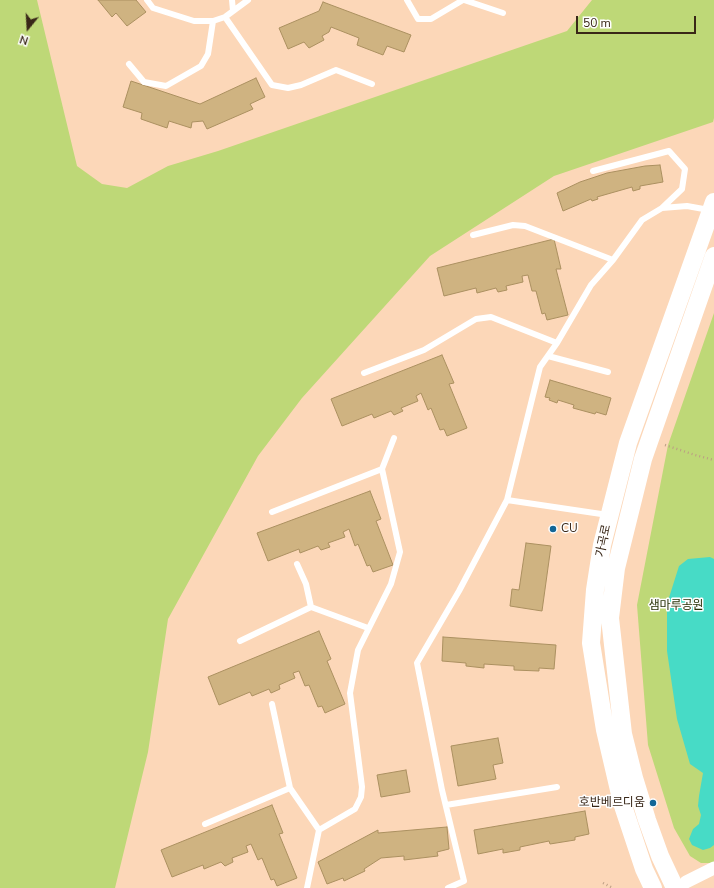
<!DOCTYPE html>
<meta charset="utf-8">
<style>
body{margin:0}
#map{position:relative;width:714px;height:888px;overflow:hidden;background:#fcd7b8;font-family:"Nunito Sans",sans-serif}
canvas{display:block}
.north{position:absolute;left:8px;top:8px;width:40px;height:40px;-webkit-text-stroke:3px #fff;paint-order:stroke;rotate:198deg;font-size:11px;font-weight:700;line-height:16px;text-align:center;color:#392718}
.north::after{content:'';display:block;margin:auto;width:14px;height:18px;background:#392718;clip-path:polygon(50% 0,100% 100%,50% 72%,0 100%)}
.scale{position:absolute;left:576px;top:16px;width:120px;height:18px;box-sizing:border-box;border:2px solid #392718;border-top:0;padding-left:5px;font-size:12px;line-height:14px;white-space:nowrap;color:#392718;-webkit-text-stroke:3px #fff;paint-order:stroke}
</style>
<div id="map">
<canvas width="714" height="888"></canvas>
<div class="north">N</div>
<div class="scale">50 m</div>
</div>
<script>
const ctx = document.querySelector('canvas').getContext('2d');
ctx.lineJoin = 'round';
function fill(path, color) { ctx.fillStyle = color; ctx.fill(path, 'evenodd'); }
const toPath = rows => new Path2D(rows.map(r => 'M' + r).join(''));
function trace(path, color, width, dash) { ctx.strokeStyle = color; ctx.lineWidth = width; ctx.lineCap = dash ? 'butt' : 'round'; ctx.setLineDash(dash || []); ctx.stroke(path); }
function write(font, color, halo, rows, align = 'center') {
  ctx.font = font + ' "Nunito Sans","Noto Sans KR",sans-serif'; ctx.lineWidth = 3; ctx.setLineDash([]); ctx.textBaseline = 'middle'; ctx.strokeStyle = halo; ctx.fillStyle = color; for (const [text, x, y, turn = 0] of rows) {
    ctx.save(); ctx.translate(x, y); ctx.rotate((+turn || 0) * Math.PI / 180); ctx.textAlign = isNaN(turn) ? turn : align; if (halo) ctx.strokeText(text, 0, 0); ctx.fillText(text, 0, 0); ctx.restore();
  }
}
fill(toPath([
 [0,0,37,0,77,166,102,184,127,188,168,166,218,151,567,31,592,0,714,0,714,118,713,122,554,176,430,256,302,398,258,456,168,619,148,752,115,888,0,888],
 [714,313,714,863,701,863,690,856,674,828,648,745,637,605,668,445]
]), '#bed877');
fill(toPath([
 [710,557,714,559,714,845,710,848,703,850,692,845,689,839,693,829,699,824,701,815,698,806,699,796,703,773,690,764,677,719,667,651,667,604,679,566,688,559]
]), '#47dbc6');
const building = toPath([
 [98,0,136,0,146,12,127,26,116,13,112,17,98,0],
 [323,2,411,35,404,52,387,46,383,55,357,45,359,38,331,27,329,32,322,36,324,40,309,48,304,42,288,49,279,28,319,11,323,2],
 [256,78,265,97,250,104,253,109,207,129,203,121,192,122,191,128,169,121,167,128,141,119,142,113,123,107,131,81,200,104,256,78],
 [660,165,663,182,640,186,640,189,633,191,632,187,597,197,598,199,592,201,591,199,563,211,557,193,580,182,607,173,645,166,660,165],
 [554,239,561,269,556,269,568,315,547,320,545,313,542,314,536,291,532,291,528,275,522,276,523,282,506,286,507,290,498,292,496,288,477,293,476,288,444,296,437,268,554,239],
 [442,355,454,383,449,384,467,428,447,436,444,429,440,430,431,408,428,410,421,393,416,396,418,401,401,408,403,411,394,415,391,411,374,418,372,414,342,426,331,399,442,355],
 [550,380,611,398,606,415,596,412,595,414,573,408,574,405,558,400,557,403,549,400,550,398,545,397,550,380],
 [370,491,381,519,376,521,393,565,373,572,370,565,367,566,358,544,355,546,349,529,343,532,345,537,328,543,330,547,321,550,318,546,300,553,299,549,268,561,257,533,370,491],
 [526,543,551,546,542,611,510,606,512,589,519,590,526,543],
 [319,631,331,659,327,661,345,704,325,713,322,706,318,707,309,685,305,686,299,671,293,673,295,678,279,685,280,689,271,693,269,689,252,696,250,692,219,705,208,677,319,631],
 [443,637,556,645,554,669,539,668,539,671,514,670,514,666,484,664,484,668,466,666,466,663,442,661,443,637],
 [498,738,503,763,493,765,496,779,458,786,451,746,498,738],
 [406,770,410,792,381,797,377,775,406,770],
 [272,805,283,833,279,834,297,878,277,886,274,879,271,880,262,858,258,860,251,844,246,846,248,852,232,858,233,862,225,866,221,862,204,869,203,865,172,877,161,850,272,805],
 [585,811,589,834,575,837,575,840,550,844,549,841,520,847,520,850,503,853,503,849,478,854,474,830,585,811],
 [447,827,449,849,437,852,438,856,404,860,404,856,381,858,364,869,365,871,344,881,343,878,327,884,318,862,378,830,378,833,447,827]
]);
fill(building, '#cfb381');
trace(building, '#ab9060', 1);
trace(toPath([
 [665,445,695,455,714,460],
 [603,883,613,888]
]), '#bc9e84', 2.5, [1, 3]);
trace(toPath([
 [147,0,153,8,194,21,213,21,225,17,248,0],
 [232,0,233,11],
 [407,0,418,19,431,19,463,0],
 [464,0,503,13],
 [225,17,272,85,288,88,301,85,336,70,372,84],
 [129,64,144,82,166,86,201,66,208,54,213,21],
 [593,171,669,151,685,169,682,189,662,208],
 [473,235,513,225,525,226,613,260],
 [548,356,608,372],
 [364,373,424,350,476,319,491,317,557,343],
 [507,500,608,515],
 [272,512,382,469],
 [297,564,306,584,311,607],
 [240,641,311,607,368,628],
 [272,704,290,788,319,830,307,888],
 [446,805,557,787],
 [205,824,290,788],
 [319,830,355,809,361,797,362,787,350,693,358,650,391,584,400,552,382,469,394,438],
 [448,888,464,881,442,790,417,663,459,591,507,500,540,367,557,343,591,285,613,260,642,220,662,208,687,206,709,210]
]), '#fff', 6);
trace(toPath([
 [686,882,714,868]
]), '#fff', 13);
trace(toPath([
 [653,888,644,869,622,803,605,730,591,643,595,590,602,545,628,443,714,202],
 [675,888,660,856,647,820,634,778,623,734,610,618,616,568,643,459,714,256]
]), '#fff', 18);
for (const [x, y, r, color] of [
 [553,529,4,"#126697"],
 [653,803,4,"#126697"]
]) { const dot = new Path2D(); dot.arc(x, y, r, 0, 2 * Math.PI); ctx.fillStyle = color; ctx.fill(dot); trace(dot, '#fff', 1.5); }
write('12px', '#392718', '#fff', [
 ["CU",561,529],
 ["호반베르디움",645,803,"right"]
], 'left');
write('12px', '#392718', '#fff', [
 ["가곡로",604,541,-78]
]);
write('12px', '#293309', '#fff', [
 ["샘마루공원",676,606]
]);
</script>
